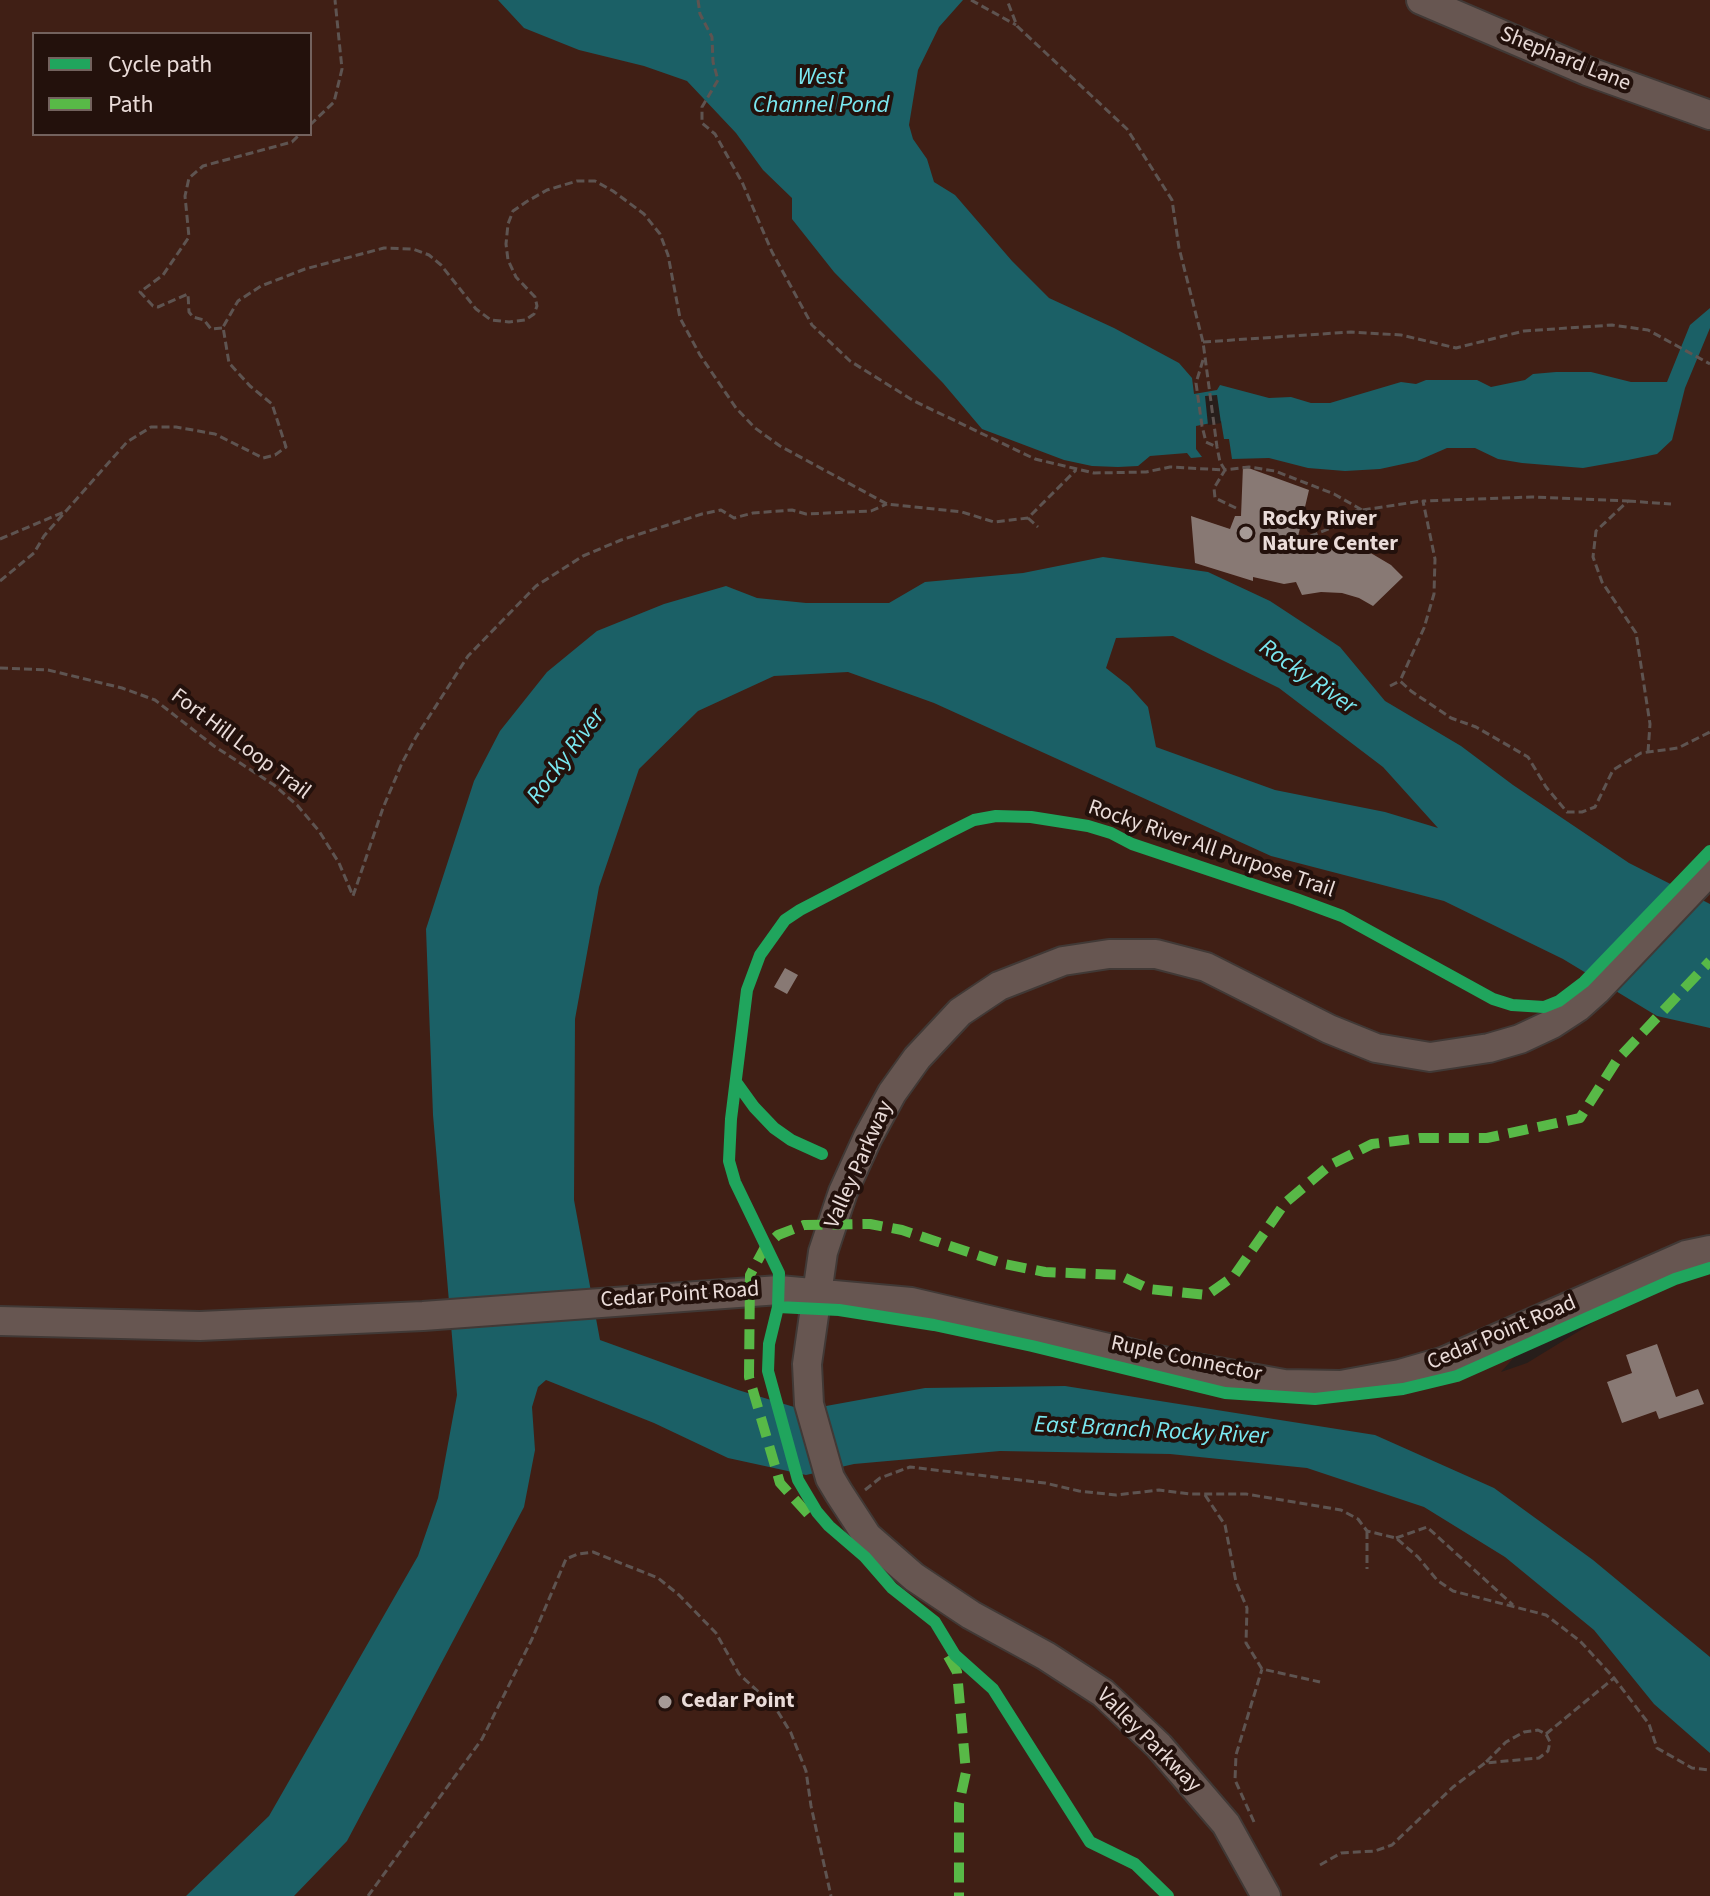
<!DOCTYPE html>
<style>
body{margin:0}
#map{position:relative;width:1710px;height:1896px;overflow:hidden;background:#271e1b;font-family:"Source Sans 3",sans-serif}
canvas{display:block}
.legend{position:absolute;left:32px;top:32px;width:280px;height:104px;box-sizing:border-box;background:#23110c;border:2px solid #73625e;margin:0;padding:10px 14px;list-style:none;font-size:24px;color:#eadcd9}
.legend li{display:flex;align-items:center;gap:16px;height:40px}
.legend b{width:40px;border:2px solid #73625e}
</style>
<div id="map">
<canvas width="1710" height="1896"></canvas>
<ul class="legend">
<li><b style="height:10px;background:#20a55d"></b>Cycle path</li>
<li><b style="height:10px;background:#58b947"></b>Path</li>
</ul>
</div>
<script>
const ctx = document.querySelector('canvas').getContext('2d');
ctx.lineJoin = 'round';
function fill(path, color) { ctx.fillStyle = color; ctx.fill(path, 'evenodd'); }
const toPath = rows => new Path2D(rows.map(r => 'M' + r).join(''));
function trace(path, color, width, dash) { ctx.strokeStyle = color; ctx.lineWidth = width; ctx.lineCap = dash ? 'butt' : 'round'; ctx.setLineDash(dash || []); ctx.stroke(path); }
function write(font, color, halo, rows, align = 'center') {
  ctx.font = font + ' "Source Sans 3",sans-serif'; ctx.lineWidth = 8; ctx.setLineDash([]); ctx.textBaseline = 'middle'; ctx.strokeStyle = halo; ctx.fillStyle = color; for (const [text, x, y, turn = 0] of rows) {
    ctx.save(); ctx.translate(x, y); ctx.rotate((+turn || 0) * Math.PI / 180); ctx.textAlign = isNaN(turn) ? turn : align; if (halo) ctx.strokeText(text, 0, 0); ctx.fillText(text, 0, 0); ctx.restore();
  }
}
fill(toPath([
 [0,0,1710,0,1710,1243,1570,1294,1501,1372,1527,1363,1589,1325,1647,1284,1710,1259,1710,1896,0,1896],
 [34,34,310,34,310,134,34,134]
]), '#401f15');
fill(toPath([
 [498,0,963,0,939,27,918,70,909,125,913,139,927,159,934,182,955,195,1012,261,1049,298,1114,328,1179,363,1192,378,1194,394,1217,390,1220,385,1269,398,1291,397,1311,403,1330,403,1401,382,1416,384,1426,380,1477,380,1491,387,1525,380,1533,374,1556,372,1591,372,1631,382,1667,382,1690,325,1710,308,1710,328,1685,388,1672,440,1657,454,1628,460,1583,468,1522,463,1498,459,1475,448,1447,448,1417,461,1380,469,1345,471,1308,468,1269,458,1232,459,1229,439,1224,439,1221,421,1196,426,1196,449,1202,457,1191,458,1187,453,1150,456,1138,466,1118,467,1092,466,1064,460,982,429,943,383,834,272,792,219,792,198,763,170,736,133,687,81,644,66,579,50,524,28],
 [1103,557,1208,572,1270,601,1340,647,1385,701,1461,746,1513,785,1629,863,1710,904,1710,1028,1657,1016,1563,959,1444,901,1271,856,934,703,848,672,774,676,698,711,639,769,599,887,575,1019,574,1200,600,1340,738,1390,804,1410,925,1388,1065,1386,1375,1435,1494,1488,1593,1560,1710,1657,1710,1753,1654,1704,1594,1630,1505,1557,1424,1507,1307,1468,1170,1454,1000,1451,854,1464,806,1475,728,1458,654,1423,546,1380,538,1387,532,1407,535,1450,524,1507,347,1841,294,1896,186,1896,269,1816,418,1556,438,1498,457,1395,433,1115,426,929,474,781,500,731,547,672,597,631,664,604,726,586,757,598,806,603,889,603,925,582,1023,573],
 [1173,636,1279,688,1383,767,1438,828,1385,812,1275,790,1156,747,1148,707,1129,686,1106,668,1116,638]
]), '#1b6066');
fill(toPath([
 [1217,395,1221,423,1208,425,1205,396]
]), '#271e1b');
fill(toPath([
 [1243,466,1309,490,1296,545,1339,543,1369,552,1391,565,1403,577,1373,606,1359,598,1342,593,1321,592,1302,595,1296,582,1284,584,1253,577,1253,581,1195,563,1191,516,1230,529,1235,516,1241,516],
 [785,968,798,975,787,994,774,987],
 [1657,1344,1676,1397,1698,1389,1704,1404,1659,1419,1656,1411,1622,1423,1607,1382,1632,1373,1626,1355]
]), '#887974');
const secondary = toPath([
 [1421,0,1587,71,1710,115],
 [0,1321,200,1326,423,1316,779,1290,911,1302,1185,1366,1284,1384,1341,1385,1400,1374,1445,1361,1686,1255,1710,1250],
 [1266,1896,1226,1824,1159,1746,1103,1693,1046,1656,971,1615,914,1577,867,1536,839,1493,830,1478,809,1404,807,1364,823,1252,843,1192,868,1137,892,1093,917,1058,960,1012,999,986,1063,961,1109,954,1156,954,1206,967,1329,1029,1376,1048,1430,1057,1489,1048,1520,1039,1552,1024,1578,1007,1597,990,1710,871]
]);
trace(secondary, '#413936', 32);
trace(toPath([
 [698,0,700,14,712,37,713,62,718,80,702,107,702,123,715,134,742,182,772,252,812,325,850,361,914,401,1035,459,1094,473,1146,472,1170,467,1225,470,1220,462,1217,447,1203,342,1179,248,1172,200,1127,129,1017,26,1007,0],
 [971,0,1016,25],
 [310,125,334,102,342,69,335,0],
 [222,328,211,329,204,320,193,317,189,312,188,294,158,307,153,306,140,292,163,275,189,237,185,196,189,178,203,166,292,142,300,134],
 [1203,342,1351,332,1401,335,1456,348,1524,331,1612,325,1648,330,1710,364],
 [1203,360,1196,383,1202,426,1206,442,1217,447],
 [1628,501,1671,504],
 [1236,508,1215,498,1214,488,1225,470,1249,467,1275,471,1334,494,1362,510],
 [1028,518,1038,527],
 [1298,537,1311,536,1341,524,1356,511,1422,501],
 [0,539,64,512],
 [0,581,34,553,44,536,127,442,151,427,176,427,215,434,263,458,275,455,286,447,272,404,250,386,229,363,223,327,238,301,261,286,305,269,384,248,413,249,429,255,441,265,476,309,491,320,509,322,525,320,534,314,537,306,535,297,516,277,508,260,506,244,508,224,513,211,526,202,547,190,577,181,595,181,613,191,644,214,660,234,668,255,680,318,700,355,736,408,755,428,780,446,887,504,962,512,994,522,1028,518,1076,470],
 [0,668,48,670,122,688,155,700,214,746,274,785,297,805,319,831,339,863,353,896,383,808,402,763,416,737,468,656,536,586,583,556,621,540,702,514,721,510,734,518,753,513,792,510,806,514,871,511,887,504],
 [1390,686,1400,681],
 [1648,752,1650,724,1636,633,1602,582,1593,557,1596,531,1628,501,1532,497,1423,501,1435,559,1434,594,1424,628,1400,681,1411,691,1451,718,1476,727,1528,757,1546,787,1567,812,1582,812,1595,807,1613,770,1641,753,1678,748,1710,732],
 [865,1490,880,1478,910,1467,1045,1483,1079,1491,1116,1495,1159,1490,1190,1494,1246,1494,1341,1510,1358,1519,1367,1531,1396,1538,1418,1557,1437,1580,1453,1591,1546,1615,1580,1641,1614,1678,1649,1724,1657,1748,1692,1768,1710,1770],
 [1205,1495,1225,1525,1236,1582,1247,1608,1246,1643,1262,1669,1320,1682],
 [1367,1531,1367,1569],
 [1396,1538,1427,1527,1513,1605],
 [1546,1734,1614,1678],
 [1254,1822,1235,1780,1236,1755,1262,1669],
 [1320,1865,1341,1853,1375,1851,1392,1845,1453,1787,1485,1763,1539,1758,1548,1751,1550,1742,1546,1734,1538,1730,1524,1732,1506,1742,1485,1763],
 [368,1896,482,1739,532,1639,566,1559,578,1554,593,1552,658,1578,679,1595,716,1633,739,1674,775,1707,791,1733,806,1771,811,1806,831,1896]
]), '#5e5451', 3, [8, 4]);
trace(secondary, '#675651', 28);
trace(toPath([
 [808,1514,780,1483,749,1377,750,1275,765,1247,778,1235,804,1225,870,1224,902,1230,1004,1264,1045,1272,1119,1275,1149,1289,1207,1295,1234,1276,1285,1203,1330,1165,1372,1144,1420,1138,1487,1138,1580,1118,1617,1060,1710,961],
 [948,1656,957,1672,966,1772,959,1804,959,1896]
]), '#58b947', 10, [20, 10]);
trace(toPath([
 [736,1082,754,1107,774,1128,791,1140,822,1154],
 [778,1307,839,1310,934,1325,1032,1346,1225,1393,1315,1399,1403,1389,1457,1376,1675,1279,1710,1268],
 [1168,1896,1135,1864,1090,1842,993,1689,955,1655,935,1622,892,1588,865,1557,829,1526,817,1512,798,1480,768,1371,769,1344,778,1307,779,1273,735,1182,729,1161,731,1119,747,990,760,955,785,920,800,910,950,832,974,820,996,816,1031,817,1088,826,1111,833,1132,844,1296,899,1342,916,1493,999,1512,1005,1544,1007,1559,1001,1584,982,1710,851]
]), '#20a55d', 12);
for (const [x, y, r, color] of [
 [1246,533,8,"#a69a96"],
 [665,1702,8,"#a69a96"]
]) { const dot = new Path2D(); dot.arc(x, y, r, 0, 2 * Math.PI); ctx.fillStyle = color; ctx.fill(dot); trace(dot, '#23110c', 3); }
write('22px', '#eadcd9', '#23110c', [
 ["Shephard Lane",1565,60,22],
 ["Fort Hill Loop Trail",240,745,37],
 ["Rocky River All Purpose Trail",1211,850,19],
 ["Valley Parkway",860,1165,-66],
 ["Cedar Point Road",680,1296,-4],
 ["Cedar Point Road",1502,1334,-23],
 ["Ruple Connector",1186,1360,12],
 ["Valley Parkway",1148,1741,45]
]);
write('bold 22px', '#eadcd9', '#23110c', [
 ["Rocky River",1262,520],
 ["Nature Center",1262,545],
 ["Cedar Point",681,1702]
], 'left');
write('italic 24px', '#7ae8f1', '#23110c', [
 ["West",821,79],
 ["Channel Pond",821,107],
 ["Rocky River",1307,678,35],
 ["Rocky River",567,757,-53],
 ["East Branch Rocky River",1151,1432,3]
]);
</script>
